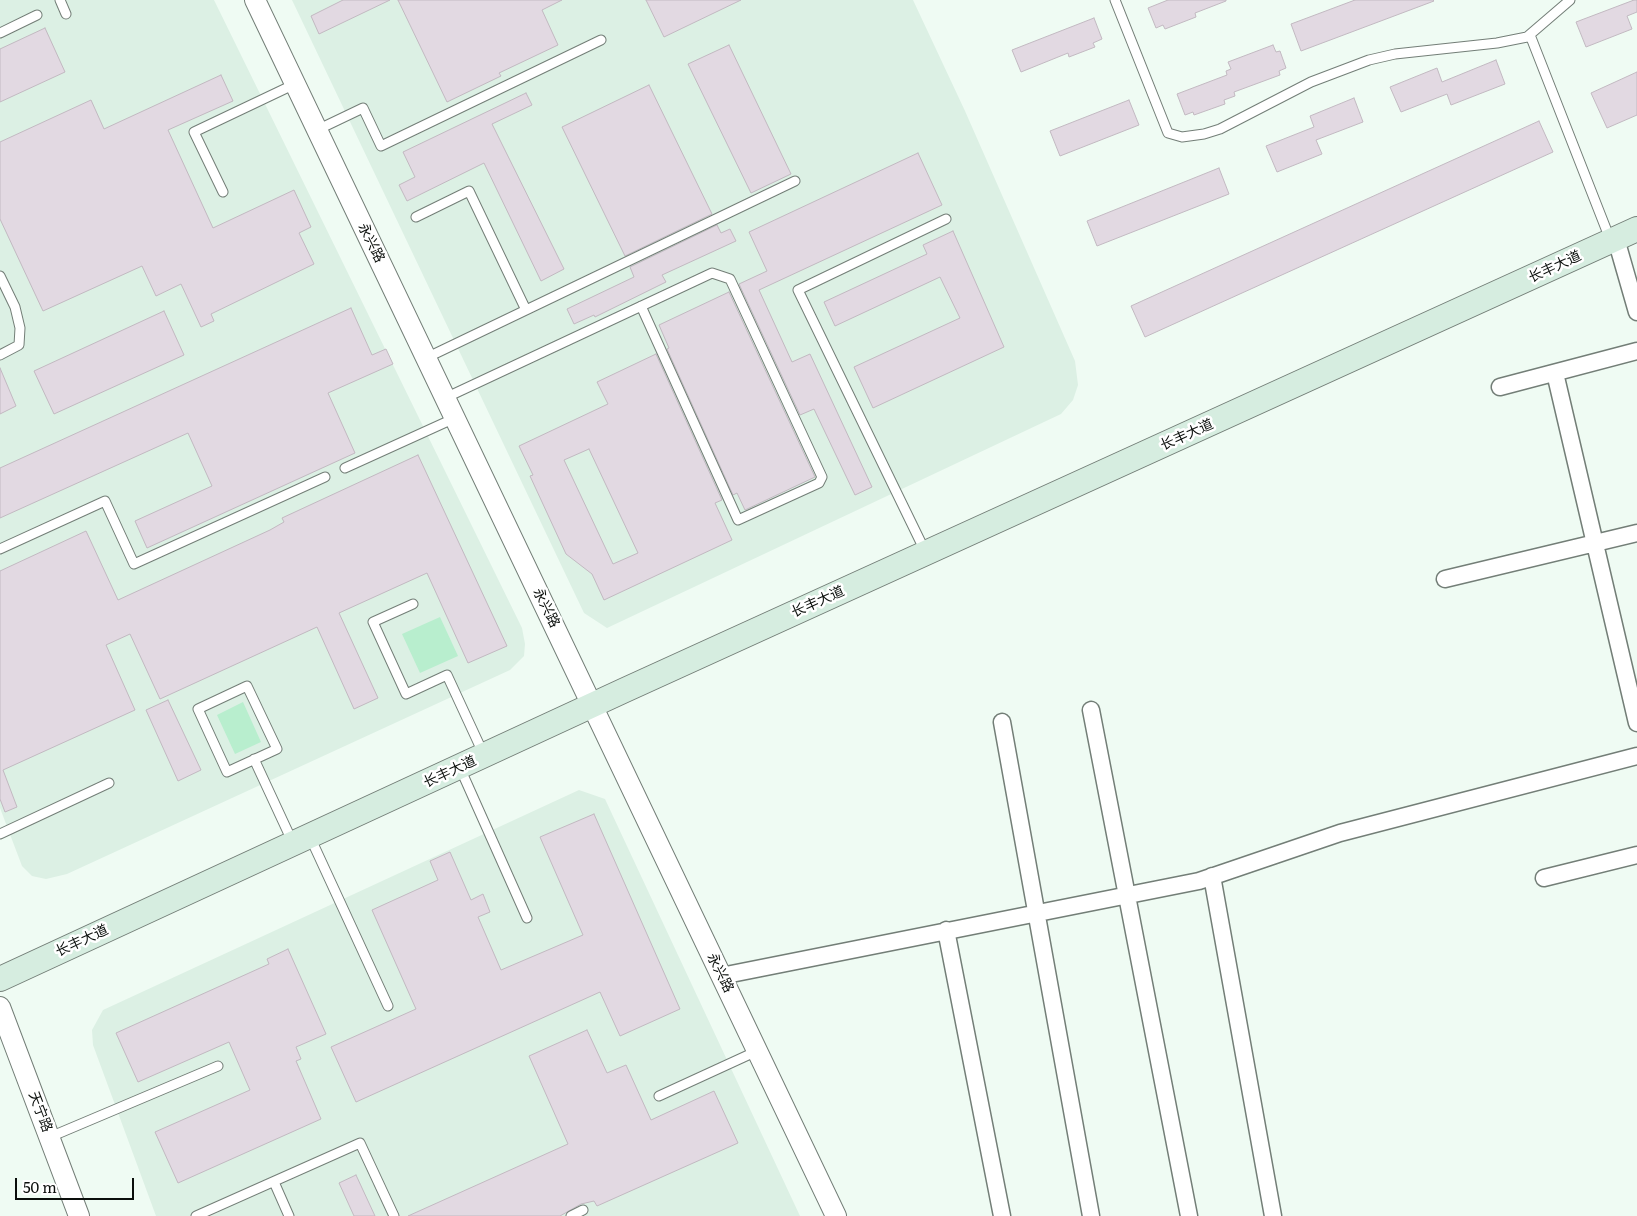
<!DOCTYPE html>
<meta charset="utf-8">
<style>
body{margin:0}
#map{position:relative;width:1637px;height:1216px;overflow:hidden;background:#effbf3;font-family:Literata,serif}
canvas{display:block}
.scale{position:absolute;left:15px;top:1178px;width:119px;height:22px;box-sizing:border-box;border:2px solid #0a0e0b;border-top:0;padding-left:6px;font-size:15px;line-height:18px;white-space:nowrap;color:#0a0e0b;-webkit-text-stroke:4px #fff;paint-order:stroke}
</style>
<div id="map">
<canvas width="1637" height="1216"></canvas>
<div class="scale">50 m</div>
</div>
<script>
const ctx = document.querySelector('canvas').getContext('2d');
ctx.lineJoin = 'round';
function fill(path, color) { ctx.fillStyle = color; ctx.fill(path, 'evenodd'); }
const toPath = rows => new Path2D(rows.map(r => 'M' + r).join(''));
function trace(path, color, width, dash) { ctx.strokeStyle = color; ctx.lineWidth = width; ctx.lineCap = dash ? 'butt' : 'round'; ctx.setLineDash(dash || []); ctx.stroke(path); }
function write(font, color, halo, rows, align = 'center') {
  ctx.font = font + ' Literata,"Noto Sans SC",serif'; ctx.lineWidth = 5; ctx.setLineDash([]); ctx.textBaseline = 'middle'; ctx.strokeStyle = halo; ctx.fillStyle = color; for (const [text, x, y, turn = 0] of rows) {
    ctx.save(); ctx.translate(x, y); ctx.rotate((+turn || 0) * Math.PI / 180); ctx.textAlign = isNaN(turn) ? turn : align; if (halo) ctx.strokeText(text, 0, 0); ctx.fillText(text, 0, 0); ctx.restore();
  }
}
fill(toPath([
 [0,0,214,0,522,628,525,644,524,656,510,670,67,874,46,879,32,876,22,866,0,808],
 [292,0,913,0,965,111,1075,361,1078,385,1073,400,1061,414,607,628,584,613],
 [579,790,605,799,800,1216,156,1216,93,1045,92,1030,103,1010]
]), '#dcf0e4');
fill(toPath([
 [440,617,458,656,420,673,402,634],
 [243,702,261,742,235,754,217,715]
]), '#b8eece');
const building = toPath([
 [343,0,390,0,319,34,311,16,343,0],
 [398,0,562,0,542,10,558,45,499,73,501,76,447,102,398,0],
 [646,0,741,0,664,37,646,0],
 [1168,0,1226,0,1226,1,1195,13,1196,17,1165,29,1163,25,1156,28,1148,8,1168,0],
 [1355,0,1433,0,1434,1,1301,51,1291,24,1355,0],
 [1634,0,1637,0,1637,12,1627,16,1632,29,1586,47,1576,22,1634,0],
 [1094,18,1102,39,1093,43,1095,47,1069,57,1068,53,1021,72,1012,50,1094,18],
 [45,28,65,72,0,102,0,49,45,28],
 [729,45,791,174,751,193,688,64,729,45],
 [1273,45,1276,52,1280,51,1286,68,1279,71,1280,75,1234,92,1235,96,1224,100,1225,104,1194,115,1193,112,1185,115,1177,94,1227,75,1226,71,1231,69,1228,62,1273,45],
 [1496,60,1505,84,1451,105,1447,94,1401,112,1390,87,1437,68,1442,82,1496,60],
 [1637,72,1637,115,1607,128,1591,93,1637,72],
 [221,75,233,101,168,130,213,228,294,190,311,227,299,233,314,264,211,314,214,321,201,327,181,284,156,296,142,266,43,311,0,219,0,142,91,100,104,129,221,75],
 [649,85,712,214,625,256,562,127,649,85],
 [526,93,532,105,492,124,564,269,541,281,484,163,407,201,399,185,415,177,403,152,526,93],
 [1354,98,1363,122,1316,140,1322,154,1277,172,1266,146,1314,127,1310,116,1354,98],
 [1129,100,1139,125,1060,156,1050,131,1129,100],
 [1539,121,1553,152,1145,337,1131,306,1539,121],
 [918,153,942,205,759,290,792,362,810,354,872,487,855,495,814,409,800,415,739,284,767,271,749,232,918,153],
 [1219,168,1229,194,1097,246,1087,221,1219,168],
 [717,225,721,233,730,229,736,241,662,275,666,282,595,317,594,315,574,324,567,309,634,277,630,267,717,225],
 [953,231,1004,347,873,408,854,367,960,318,940,277,835,326,824,302,927,254,923,245,953,231],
 [729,292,815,477,745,510,737,493,733,495,667,349,669,348,659,325,729,292],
 [351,308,372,355,386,349,393,364,328,393,355,453,147,548,135,521,212,486,188,433,0,518,0,468,351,308],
 [164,311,184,355,54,414,34,371,164,311],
 [656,354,722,500,715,503,732,540,604,600,592,574,566,554,530,476,533,475,519,446,608,404,597,382,656,354],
 [589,449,638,553,613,564,564,460,589,449],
 [0,368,16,406,0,414,0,368],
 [418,455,507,646,468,663,427,573,339,613,378,698,354,709,317,627,160,699,130,634,106,645,135,710,3,770,17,807,5,812,0,799,0,571,86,531,118,600,270,530,284,522,282,518,418,455],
 [168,700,201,770,178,781,146,710,168,700],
 [594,814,680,1009,620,1036,600,992,356,1102,331,1047,416,1009,372,910,438,880,430,861,450,852,471,900,483,894,490,912,478,917,501,970,583,935,540,837,594,814],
 [288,949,326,1034,296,1047,301,1059,296,1061,321,1119,178,1183,155,1132,250,1090,229,1042,138,1082,116,1033,269,964,267,959,288,949],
 [587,1030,607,1073,626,1065,651,1120,714,1091,738,1143,597,1206,594,1201,581,1204,560,1216,408,1216,568,1144,529,1056,587,1030],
 [356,1175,375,1216,354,1216,339,1183,356,1175]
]);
fill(building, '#e2d9e2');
trace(building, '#c2b9c1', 1);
const service = toPath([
 [60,0,66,14],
 [1115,0,1168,133,1182,137,1204,134,1220,129,1311,82,1369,60,1395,54,1497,43,1527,37,1570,0],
 [0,33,37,15],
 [1530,35,1610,239],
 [317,130,363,108,381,146,601,40],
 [223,192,194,132,295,84],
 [416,217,469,191,526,310],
 [0,276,15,307,20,328,19,345,0,355],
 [426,358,795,181],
 [445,398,712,273,730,279,822,477,819,483,738,520,641,306],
 [345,468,455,418],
 [0,549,105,501,134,564,325,477],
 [926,553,798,290,946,219],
 [413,604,373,622,406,694,447,675,484,755],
 [247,686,277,749,227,772,198,709,247,686],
 [254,759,293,843],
 [460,768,527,918],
 [0,834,109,783],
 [310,837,388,1006],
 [659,1096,757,1051],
 [50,1137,218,1066],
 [274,1182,289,1216],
 [196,1216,360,1143,394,1216],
 [571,1216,583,1210]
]);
const minor = toPath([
 [1616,239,1637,312],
 [1555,373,1637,723],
 [1500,387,1637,351],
 [1445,579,1637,533],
 [1091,710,1189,1216],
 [1002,722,1091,1216],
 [1212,876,1273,1216],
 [1544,878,1637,855],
 [946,930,1002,1216],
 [721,976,1199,881,1340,833,1637,756]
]);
const tertiary = toPath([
 [255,0,836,1216],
 [0,1007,79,1216]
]);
const secondary = toPath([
 [0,979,625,690,1637,229]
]);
trace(service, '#737e77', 11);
trace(minor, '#737e77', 19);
trace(tertiary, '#737e77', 22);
trace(secondary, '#737e77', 26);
trace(service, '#fff', 9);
trace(minor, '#fff', 16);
trace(tertiary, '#fff', 20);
trace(secondary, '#d6ede0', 24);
write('14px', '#0a0e0b', '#fff', [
 ["永兴路",371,243,64],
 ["长丰大道",1555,267,-25],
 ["长丰大道",1187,435,-24],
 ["长丰大道",818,602,-24],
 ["永兴路",546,608,64],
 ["长丰大道",450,772,-25],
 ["长丰大道",82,941,-25],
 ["永兴路",720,973,64],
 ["天宁路",40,1112,69]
]);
</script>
